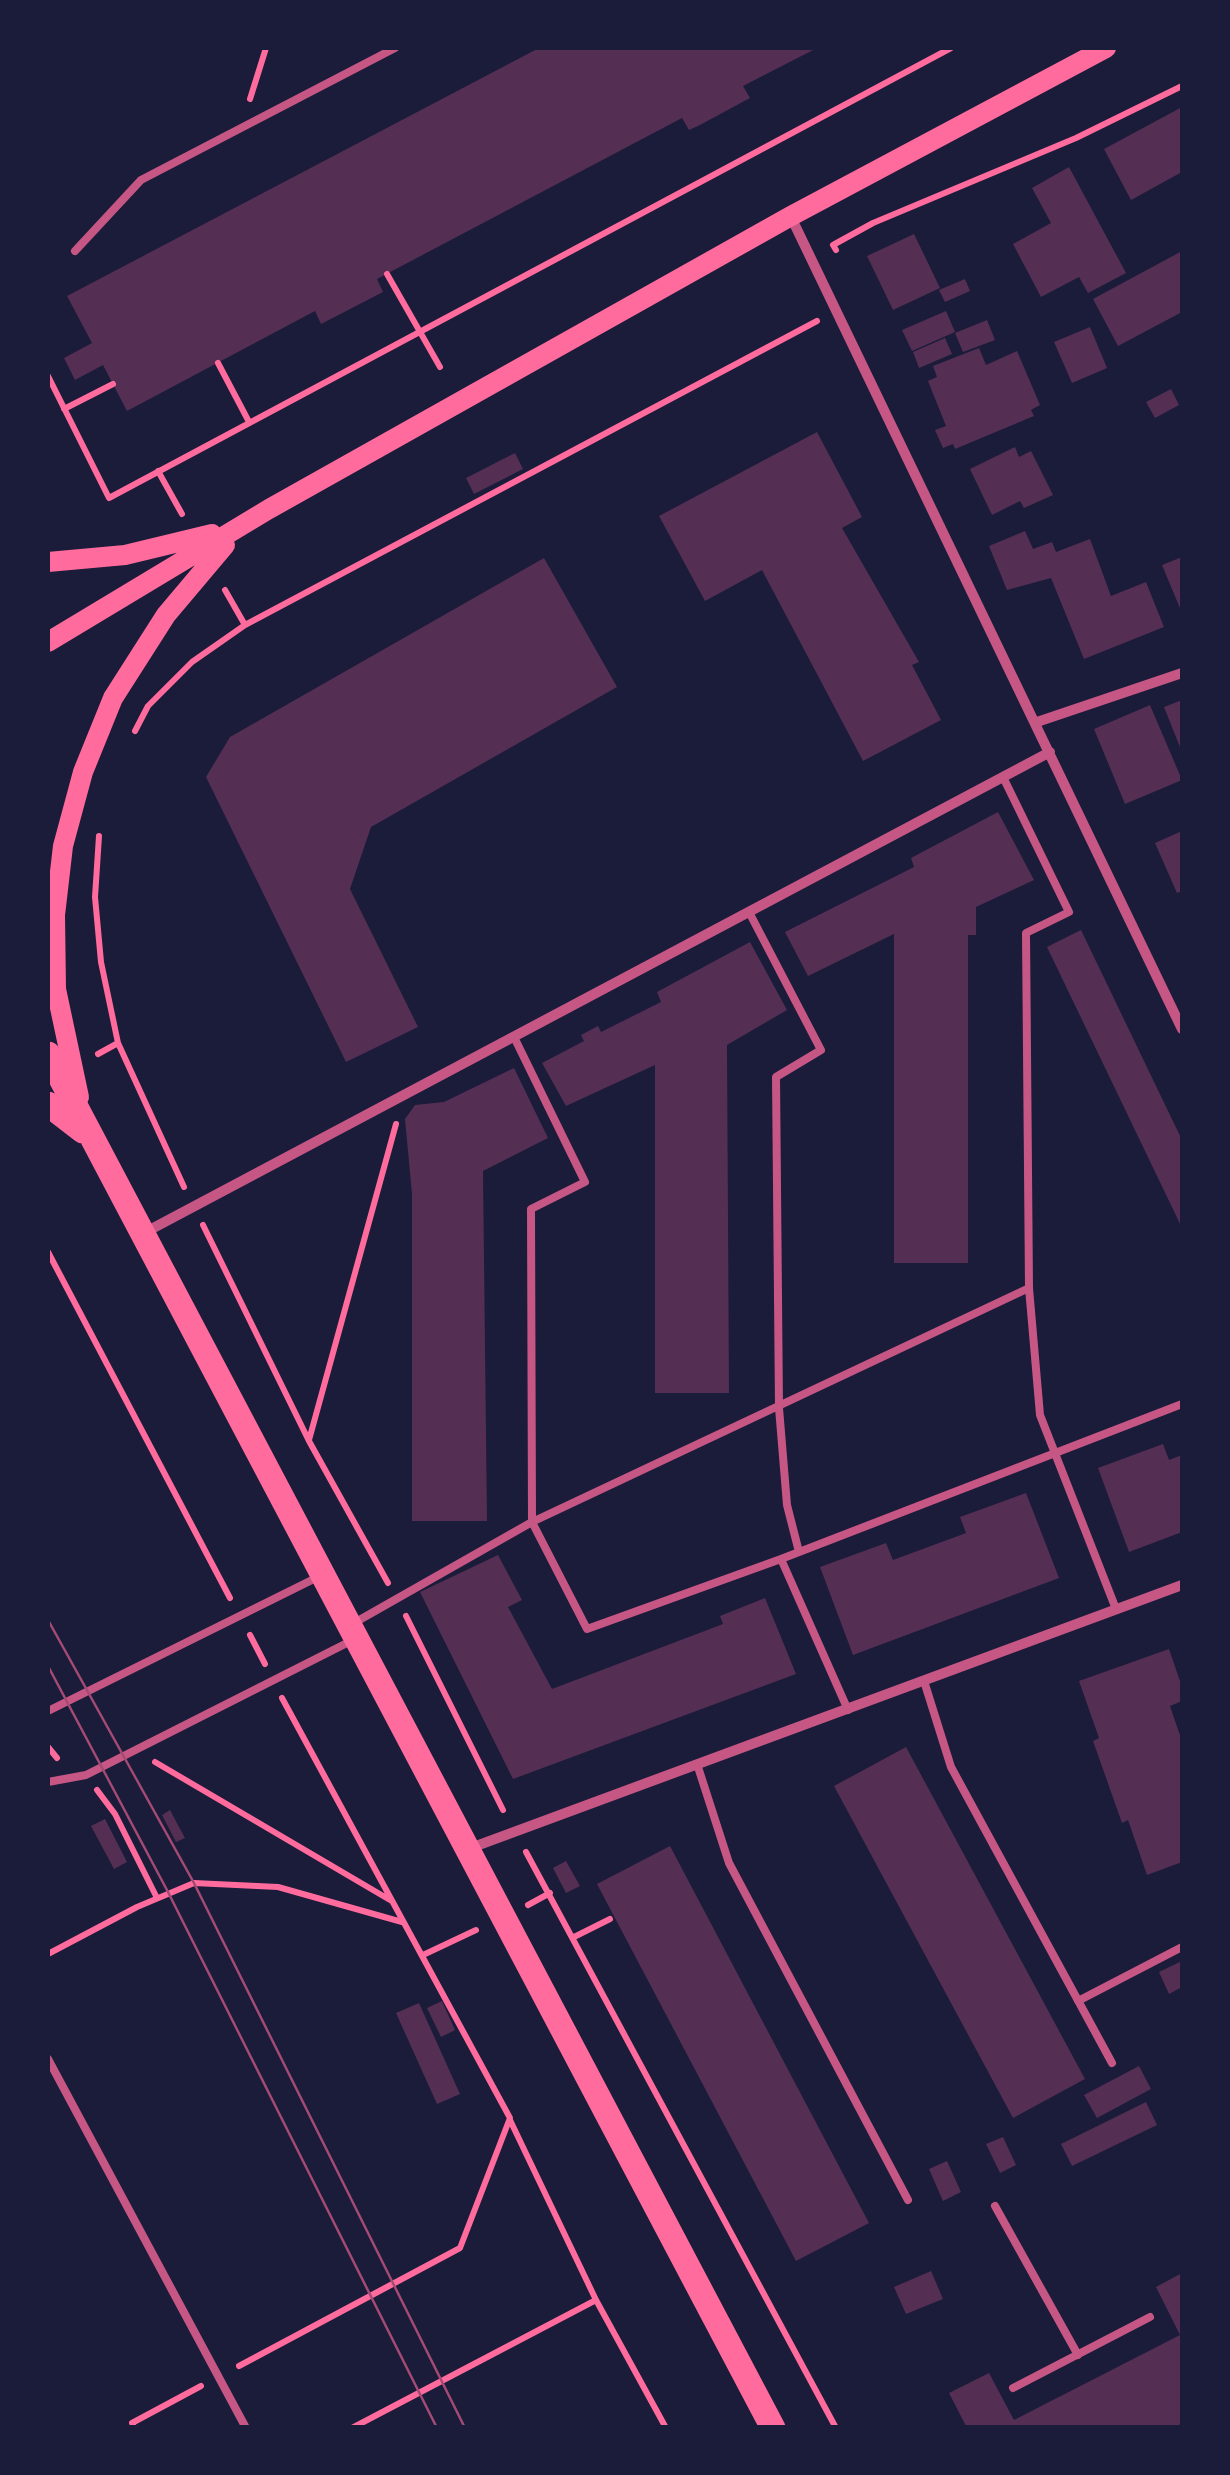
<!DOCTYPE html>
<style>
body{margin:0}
#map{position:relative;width:1230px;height:2475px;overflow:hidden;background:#1b1b3a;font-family:Barlow,sans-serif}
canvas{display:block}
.frame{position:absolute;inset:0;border:50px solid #1b1b3a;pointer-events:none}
</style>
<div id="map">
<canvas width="1230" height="2475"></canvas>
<div class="frame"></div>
</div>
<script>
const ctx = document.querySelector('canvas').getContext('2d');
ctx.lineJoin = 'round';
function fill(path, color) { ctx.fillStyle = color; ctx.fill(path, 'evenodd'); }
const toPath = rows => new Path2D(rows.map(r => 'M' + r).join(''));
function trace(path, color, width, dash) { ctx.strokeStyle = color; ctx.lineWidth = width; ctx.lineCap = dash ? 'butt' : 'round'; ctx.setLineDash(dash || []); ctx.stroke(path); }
fill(toPath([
 [539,48,817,48,743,86,750,98,700,125,689,130,682,118,377,279,383,292,321,324,315,311,127,411,103,365,75,380,64,358,92,343,67,296],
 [1182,107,1182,172,1131,200,1104,149],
 [1069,167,1126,273,1088,293,1079,277,1041,297,1013,244,1051,223,1032,188],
 [914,234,940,288,893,310,867,256],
 [1182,251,1182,312,1118,346,1093,299],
 [965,279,970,291,945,302,939,290],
 [946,311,955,332,912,351,902,330],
 [987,320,995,340,963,352,955,333],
 [1090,327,1107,368,1072,383,1054,342],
 [945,338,952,354,919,368,913,352],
 [979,348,986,365,1017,351,1040,405,1031,410,1034,416,955,449,953,444,943,448,935,430,946,426,928,381,937,377,933,366],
 [1171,389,1179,405,1155,418,1146,402],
 [817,432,862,517,842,528,919,662,912,665,941,720,863,761,762,570,705,601,659,516],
 [1015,447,1019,457,1031,451,1053,495,1024,508,1020,501,992,515,970,469],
 [515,453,523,469,474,494,466,478],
 [1025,531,1033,549,1052,542,1056,552,1090,539,1111,596,1146,582,1164,627,1084,659,1051,578,1007,590,989,546],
 [1182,557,1182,613,1162,565],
 [544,558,617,687,371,827,350,889,418,1027,346,1062,206,777,230,737],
 [1182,700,1182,752,1164,707],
 [1150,705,1182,780,1125,804,1094,729],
 [998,812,1034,880,976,907,976,935,968,935,968,1263,894,1263,894,934,808,976,785,932,914,867,911,858],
 [1182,831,1182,891,1177,893,1155,843],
 [1081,930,1182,1140,1182,1228,1047,947],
 [750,942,787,1010,727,1045,729,1393,655,1393,655,1065,566,1106,542,1063,584,1041,581,1035,598,1026,601,1032,661,1002,657,992],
 [514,1068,548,1138,483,1171,487,1521,412,1521,412,1194,405,1119,415,1105,444,1102],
 [1163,1444,1169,1460,1182,1455,1182,1532,1129,1552,1098,1468],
 [1026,1493,1059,1578,853,1655,820,1567,886,1543,893,1560,966,1533,960,1517],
 [498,1555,522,1600,508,1607,552,1689,723,1624,720,1616,765,1598,796,1674,513,1779,420,1592],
 [1169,1649,1182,1687,1182,1701,1170,1706,1182,1741,1182,1862,1147,1875,1128,1820,1122,1823,1093,1741,1099,1738,1079,1681],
 [906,1747,1085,2079,1013,2118,834,1786],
 [170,1810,185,1838,176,1842,162,1815],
 [105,1819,127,1862,114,1869,91,1826],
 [670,1846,869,2223,796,2261,597,1884],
 [566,1861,580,1886,566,1893,553,1868],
 [1182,1961,1182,1987,1169,1994,1159,1972],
 [442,2001,455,2030,441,2037,427,2008],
 [419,2003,460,2094,437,2104,396,2013],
 [1139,2066,1151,2089,1097,2118,1084,2095],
 [1146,2102,1157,2125,1072,2166,1061,2144],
 [1003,2137,1016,2165,1000,2173,986,2144],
 [947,2161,961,2192,943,2201,929,2169],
 [931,2271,943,2299,906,2314,894,2287],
 [1182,2273,1182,2423,1174,2428,967,2428,949,2393,989,2373,1014,2420,1180,2335,1156,2287]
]), '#542f53');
trace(toPath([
 [250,99,266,48],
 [836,250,833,245,873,223,1076,138,1182,86],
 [387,274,440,367],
 [218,363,248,420],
 [48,376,109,498,951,48],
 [64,409,113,384],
 [158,471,182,514],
 [225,590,245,625],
 [135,731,148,706,192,662,245,625,817,321],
 [99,836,95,897,101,962,118,1043,184,1187],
 [98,1054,118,1043],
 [203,1225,309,1441,388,1583],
 [48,1252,230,1598],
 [309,1440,396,1124],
 [406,1616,503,1810],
 [250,1635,265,1664],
 [48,1747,57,1758],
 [155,1762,390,1900],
 [97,1790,115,1814,157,1898],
 [526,1852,836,2428],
 [528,1905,550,1893],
 [574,1937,610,1919],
 [48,1954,137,1907,194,1883,278,1887,402,1922],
 [423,1955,476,1930],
 [510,2120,596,2300,666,2428],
 [239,2366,460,2248,510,2118,282,1698],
 [134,2428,132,2423,201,2386],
 [352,2428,596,2300]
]), '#ff6b9d', 6);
trace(toPath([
 [75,251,141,180,395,48],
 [749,912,821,1050,776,1077,779,1408,787,1505,799,1552],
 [514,1037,585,1182,531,1209,532,1522,1029,1288,1026,933,1069,912,1003,777],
 [1029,1288,1040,1415,1116,1609],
 [781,1559,1182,1404],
 [354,1623,532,1522,587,1629,781,1559,848,1710],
 [924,1681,951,1767,1112,2063],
 [48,1711,320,1576],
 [698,1767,729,1863,908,2200],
 [48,1782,86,1775,351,1641],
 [1078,2001,1182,1947],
 [48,2059,246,2428],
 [995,2206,1078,2355],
 [1013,2388,1150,2317]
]), '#c65784', 8);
trace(toPath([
 [791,217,1182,1029],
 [1037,722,1182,673],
 [142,1234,1050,752],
 [468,1849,1182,1585]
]), '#c65784', 10);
trace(toPath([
 [48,562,125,555,212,534],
 [48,642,269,509,791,216,1106,48],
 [79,1097,56,989,55,915,63,846,83,772,113,698,166,615,225,545]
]), '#ff6b9d', 20);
trace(toPath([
 [48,1054,773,2428],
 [48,1104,83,1131]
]), '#ff6b9d', 25);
trace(toPath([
 [48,1620,194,1883,465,2428],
 [48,1666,168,1892,437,2428]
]), '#a44b75', 2.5);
</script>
